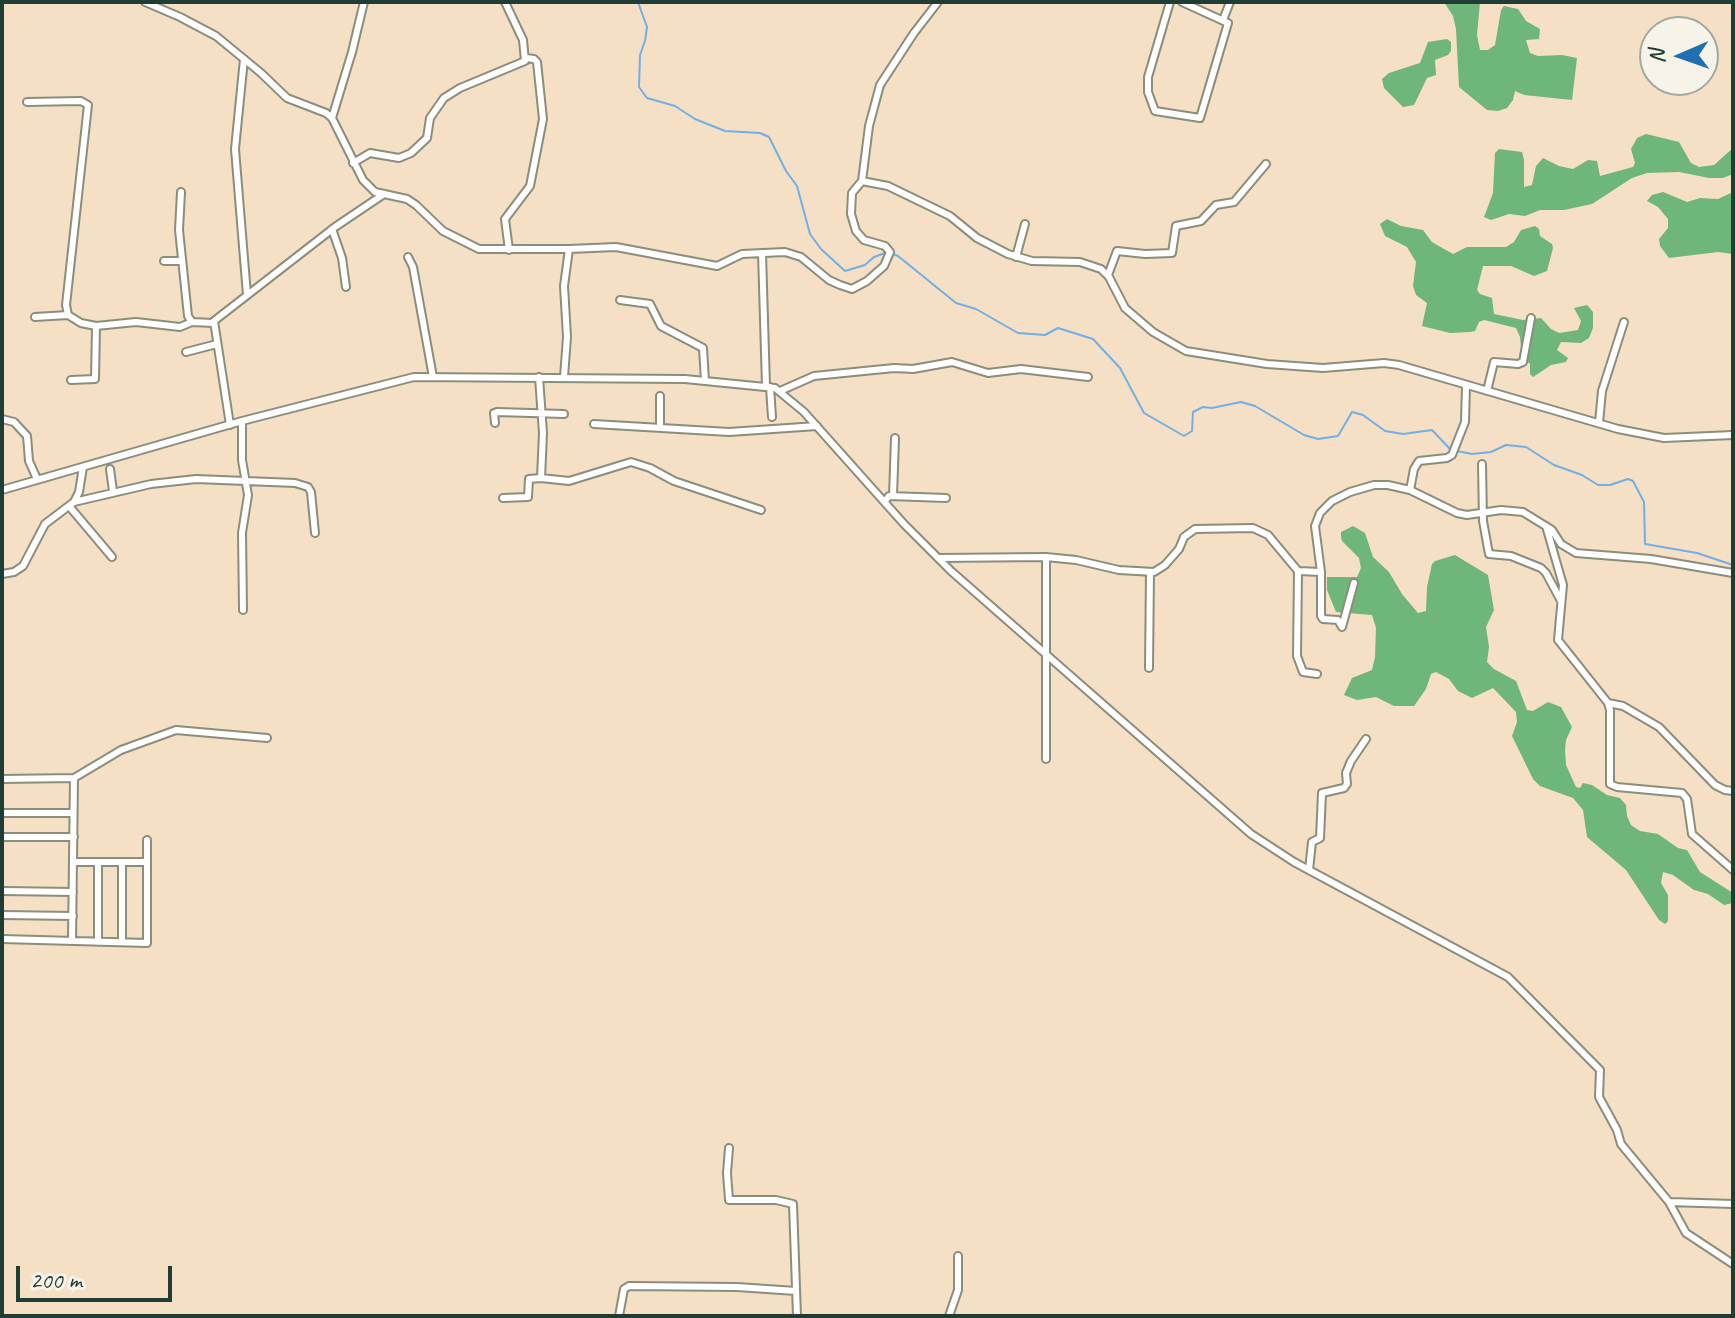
<!DOCTYPE html>
<html>
<head>
<meta charset="utf-8">
<style>
  body { margin:0 }
  #map { position:relative; width:1735px; height:1318px; overflow:hidden; background:#f5dfc5; font-family:Caveat,sans-serif }
  canvas { display:block }
  .frame { position:absolute; inset:0; border:4px solid #1f3d34; pointer-events:none }
  .north { position:absolute; left:1639px; top:16px; width:80px; height:80px; box-sizing:border-box; background:#f7f3e8; border:2px solid #a1aaa0; border-radius:50%; rotate:268deg; font-size:22px; font-weight:700; line-height:32px; text-align:center; color:#1f3d34 }
  .north::after { content:''; display:block; margin:auto; width:28px; height:36px; background:#1f6fb2; clip-path:polygon(50% 0,100% 100%,50% 72%,0 100%) }
  .scale { position:absolute; left:16px; top:1266px; width:156px; height:36px; box-sizing:border-box; border:4px solid #1f3d34; border-top:0; padding-left:10px; font-size:24px; line-height:28px; white-space:nowrap; color:#1f3d34; -webkit-text-stroke:6px #f7f3e8; paint-order:stroke }
</style>
</head>
<body>
<div id="map">
<canvas width="1735" height="1318"></canvas>
<div class="frame"></div>
<div class="north">N</div>
<div class="scale">200 m</div>
</div>
<script>
const ctx = document.querySelector('canvas').getContext('2d');
ctx.lineJoin = 'round';
function paint(path, color) { ctx.fillStyle = color; ctx.fill(path, 'evenodd'); }
const toPath = rows => new Path2D(rows.map(r => 'M' + r).join(''));
function strokePath(path, color, width, dash) { ctx.strokeStyle = color; ctx.lineWidth = width; ctx.lineCap = dash ? 'butt' : 'round'; ctx.setLineDash(dash || []); ctx.stroke(path); }
paint(toPath([
  [1444,2,1480,2,1477,35,1480,50,1488,50,1495,45,1501,10,1504,6,1518,9,1526,21,1540,29,1539,39,1526,40,1530,53,1538,56,1562,55,1577,58,1572,100,1524,95,1515,91,1513,100,1507,108,1498,111,1487,110,1459,87,1456,29,1453,16],
  [1447,39,1451,42,1451,51,1448,55,1435,60,1436,75,1427,78,1414,105,1403,107,1384,88,1382,79,1389,73,1420,63,1428,42],
  [1646,134,1679,142,1691,163,1699,167,1714,165,1733,148,1733,174,1723,178,1709,178,1679,172,1647,173,1632,178,1592,204,1564,210,1540,210,1525,216,1509,214,1491,220,1484,217,1493,193,1495,153,1499,149,1522,152,1524,160,1524,187,1532,185,1536,166,1543,158,1559,166,1573,169,1588,160,1597,161,1600,176,1633,167,1635,163,1631,149,1637,138],
  [1663,192,1687,202,1700,198,1718,199,1733,192,1733,254,1718,252,1669,258,1660,246,1659,239,1668,228,1668,219,1658,207,1647,201,1652,195],
  [1387,219,1401,226,1423,230,1432,242,1453,254,1467,247,1506,247,1514,242,1521,230,1535,226,1539,229,1540,236,1552,244,1553,248,1547,271,1534,276,1511,266,1483,266,1477,290,1480,294,1492,298,1494,314,1523,320,1541,318,1551,329,1559,333,1578,330,1581,321,1574,308,1587,305,1593,312,1593,328,1589,338,1581,343,1561,342,1557,350,1568,358,1566,362,1551,365,1533,377,1530,374,1530,364,1522,356,1520,337,1516,328,1484,320,1479,322,1475,331,1470,332,1450,333,1422,326,1427,303,1416,295,1413,286,1416,262,1407,247,1385,236,1380,224],
  [1353,526,1365,533,1373,557,1389,572,1402,594,1418,613,1426,611,1427,587,1432,564,1435,561,1455,555,1488,575,1494,610,1486,627,1489,647,1487,662,1494,669,1516,681,1527,710,1533,711,1548,702,1561,707,1572,727,1566,740,1565,750,1566,765,1576,787,1580,788,1583,783,1592,785,1607,795,1620,798,1626,805,1627,816,1631,825,1640,831,1658,834,1678,848,1687,850,1700,872,1733,893,1733,903,1724,905,1708,894,1694,890,1673,875,1663,872,1661,883,1668,895,1668,921,1665,924,1659,920,1626,870,1587,837,1583,810,1573,798,1540,786,1533,779,1512,736,1517,722,1516,712,1493,688,1472,698,1458,691,1449,679,1436,672,1431,674,1426,689,1414,706,1394,706,1376,697,1357,700,1344,695,1352,678,1372,670,1375,657,1376,628,1372,615,1336,612,1327,590,1327,577,1357,577,1361,568,1359,558,1342,541,1341,536,1341,532]
]), '#6fb67a');
strokePath(toPath([
  [638,2,647,27,645,41,640,55,639,87,647,98,675,106,695,119,725,131,760,133,769,137,786,171,797,186,810,234,821,249,845,271,865,265,874,257,888,252,898,256,956,303,976,309,1018,333,1045,335,1058,328,1093,339,1120,368,1144,413,1184,436,1192,431,1193,412,1203,407,1212,408,1241,402,1255,406,1304,435,1318,439,1338,436,1352,412,1363,415,1385,431,1403,434,1432,430,1451,450],
  [1457,451,1472,454,1491,452,1506,445,1526,447,1554,465,1582,475,1598,485,1610,485,1628,479,1633,481,1644,502,1645,544,1697,553,1733,565]
]), '#71b0e4', 2);
const minor = toPath([
  [145,2,180,17,216,36,261,73,287,98,326,113,332,118,363,180,375,192,407,199,416,205,443,231,479,249,569,249,564,286,567,337,564,377],
  [1170,2,1148,77,1148,92,1155,111,1200,118,1228,23,1182,2],
  [1223,20,1230,2],
  [244,59,235,149,247,295],
  [27,102,81,101,88,105,66,305,68,315,81,323,96,326,136,322,180,327,192,322],
  [332,118,352,52,364,2],
  [353,163,370,153,399,158,411,153,427,138,430,118,444,98,460,88,525,61,523,40,505,2],
  [862,181,888,186,950,216,977,238,1008,254,1032,261,1080,262,1101,269,1109,277,1125,308,1153,332,1186,351,1267,364,1323,368,1384,363,1399,365,1618,429,1664,438,1733,435],
  [181,192,179,230,188,316,192,322,213,323],
  [332,229,342,258,346,287],
  [569,249,616,247,717,266,742,254,785,252,801,257,829,280,840,285,852,289,867,281,884,266,890,252,885,246,864,240,856,231,851,214,852,193,862,181,869,126,880,85,914,33,938,2],
  [509,250,505,219,530,186,543,119,537,62,534,59,526,58],
  [762,253,766,386],
  [408,257,413,267,433,377],
  [1016,257,1025,224],
  [164,261,182,261],
  [1108,275,1117,251,1145,254,1172,253,1176,226,1201,221,1216,205,1234,202,1266,164],
  [620,300,650,304,661,326,703,348,705,381],
  [35,317,68,315],
  [186,352,217,344],
  [71,380,95,379,96,326],
  [770,387,772,417],
  [780,391,814,376,894,368,913,369,952,362,988,373,1021,369,1088,377],
  [1487,391,1494,362,1518,364,1523,362,1531,318],
  [660,396,660,427],
  [2,419,14,422,27,436,29,461,37,479],
  [242,421,242,460,248,495,242,533,243,610],
  [495,423,494,413,497,412,564,414],
  [1599,423,1602,391,1624,322],
  [594,424,729,432,817,426],
  [230,425,214,321,335,227,384,194],
  [1482,464,1483,521,1489,554,1511,556,1541,568,1546,573,1561,601],
  [110,469,113,491],
  [541,478,569,481,631,462,650,468,674,481,761,510],
  [2,490,242,421,414,377,685,379,775,388,804,412,904,524,951,571,1251,834,1294,862,1508,977,1600,1070,1599,1097,1617,1130,1621,1144,1669,1202,1686,1233,1733,1264],
  [1410,490,1414,469,1419,461,1447,458,1452,455,1465,422,1466,385],
  [893,496,895,438],
  [503,498,528,497,529,479,541,478,543,433,539,377],
  [885,501,889,496,946,498],
  [74,502,151,484,196,479,295,483,308,487,311,492,315,533],
  [69,506,112,557],
  [1546,526,1563,585,1558,640,1608,703,1610,710,1610,784,1617,787,1682,793,1687,799,1692,834,1733,870],
  [1046,557,1046,759],
  [938,558,1046,557,1076,560,1119,570,1154,572,1165,565,1179,549,1184,537,1195,529,1253,528,1268,535,1298,571,1321,572,1315,526,1320,513,1332,501,1350,492,1374,485,1388,485,1410,490,1457,513,1467,515,1501,510,1523,512,1552,530,1561,544,1576,553,1651,559,1733,573],
  [1298,571,1297,656,1303,672,1317,674],
  [1321,572,1321,616,1323,619,1338,620,1342,627,1354,583],
  [2,574,14,572,23,566,45,524,74,502,79,492,83,467],
  [1149,668,1150,572],
  [1608,703,1623,706,1659,727,1715,785,1725,790,1733,791],
  [2,779,74,778,121,750,176,730,267,738],
  [2,813,73,813],
  [2,837,74,837],
  [74,862,147,862],
  [1309,870,1312,842,1320,838,1322,793,1344,788,1347,784,1346,773,1351,761,1366,739],
  [2,891,73,892],
  [2,915,73,916],
  [2,939,147,943,147,840],
  [72,941,74,778],
  [98,942,98,862],
  [122,942,122,862],
  [729,1148,727,1173,729,1200,776,1200,793,1204,797,1316],
  [1669,1202,1733,1204],
  [619,1316,624,1289,629,1286,737,1287,796,1291],
  [949,1316,958,1290,958,1256]
]);
strokePath(minor, '#8a8e7c', 10);
strokePath(minor, '#fff', 6);
</script>
</body>
</html>
